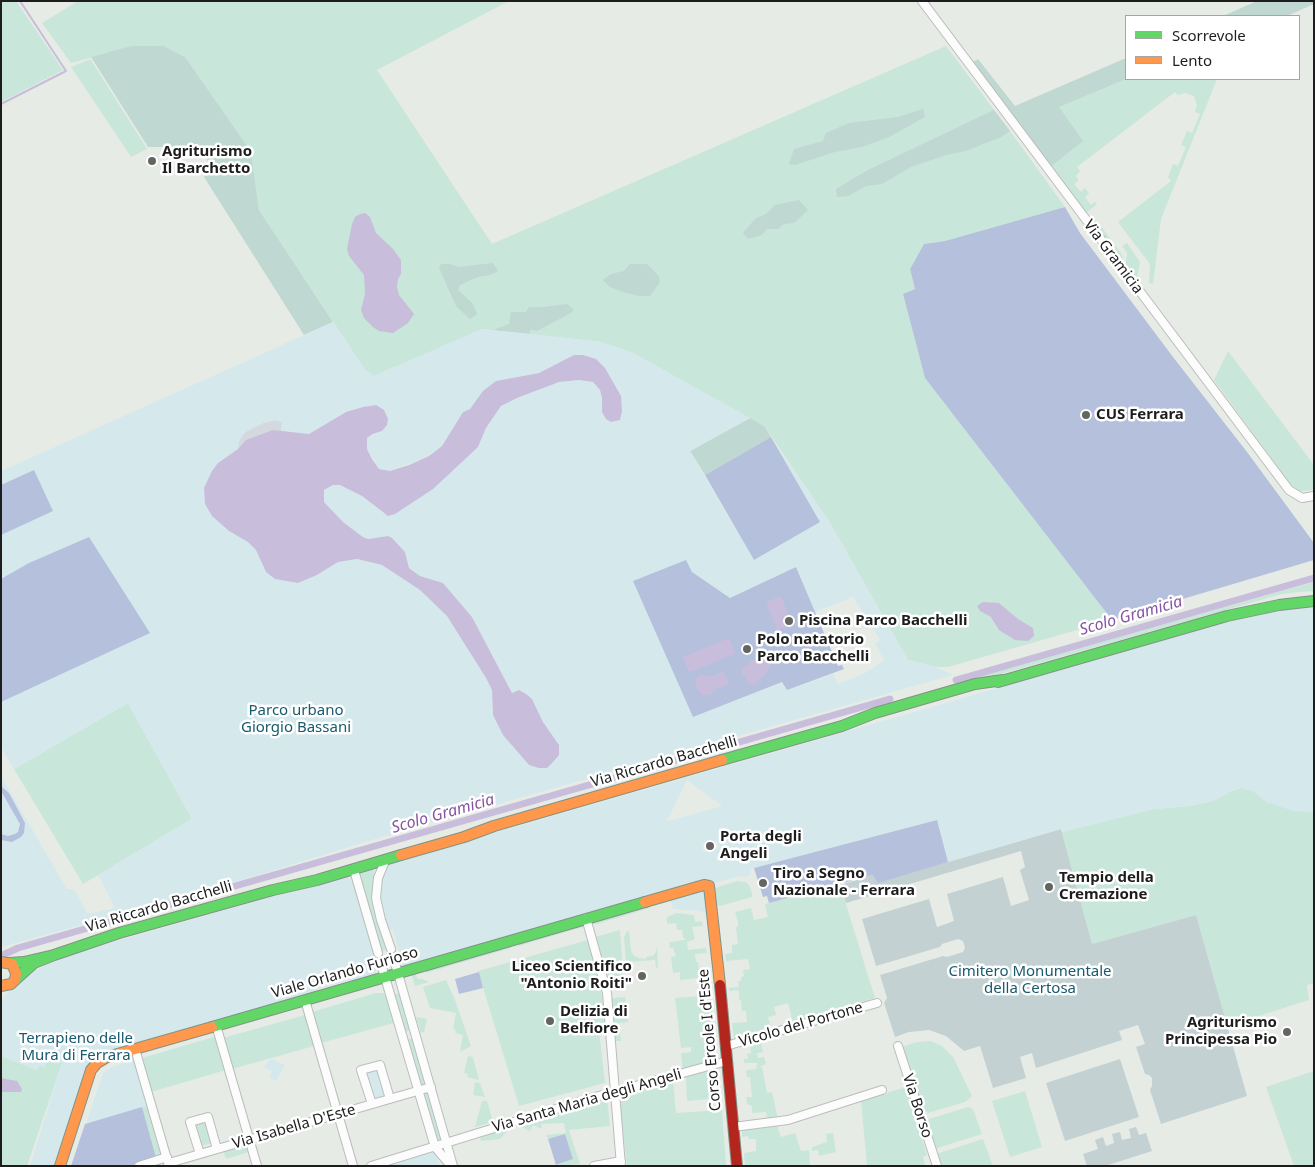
<!DOCTYPE html>
<html>
<head>
<meta charset="utf-8">
<style>
  body { margin:0 }
  #map { position:relative; width:1315px; height:1167px; overflow:hidden; background:#e7ebe6; font-family:"Noto Sans",sans-serif }
  canvas { display:block }
  .frame { position:absolute; inset:0; border:2px solid #1d1d1d; pointer-events:none }
  .legend { position:absolute; left:1125px; top:15px; width:175px; height:65px; box-sizing:border-box; background:#fff; border:1px solid #a5a5a5; margin:0; padding:6px 9px; list-style:none; font-size:15px; color:#1d1d1d }
  .legend li { display:flex; align-items:center; gap:10px; height:25px }
  .legend b { width:25px; border:1px solid #a5a5a5 }
</style>
</head>
<body>
<div id="map">
<canvas width="1315" height="1167"></canvas>
<div class="frame"></div>
<ul class="legend">
<li><b style="height:6px;background:#63d668"></b>Scorrevole</li>
<li><b style="height:6px;background:#ff974d"></b>Lento</li>
</ul>
</div>
<script>
const ctx = document.querySelector('canvas').getContext('2d');
ctx.lineJoin = 'round';
function paint(path, color) { ctx.fillStyle = color; ctx.fill(path, 'evenodd'); }
const toPath = rows => new Path2D(rows.map(r => 'M' + r).join(''));
function strokePath(path, color, width, dash) { ctx.strokeStyle = color; ctx.lineWidth = width; ctx.lineCap = dash ? 'butt' : 'round'; ctx.setLineDash(dash || []); ctx.stroke(path); }
function drawText(font, color, halo, rows, align = 'center') {
  ctx.font = font + ' "Noto Sans",sans-serif'; ctx.lineWidth = 5; ctx.setLineDash([]); ctx.textBaseline = 'middle'; ctx.strokeStyle = halo; ctx.fillStyle = color; for (const [text, x, y, turn = 0] of rows) {
    ctx.save(); ctx.translate(x, y); ctx.rotate((+turn || 0) * Math.PI / 180); ctx.textAlign = isNaN(turn) ? turn : align; if (halo) ctx.strokeText(text, 0, 0); ctx.fillText(text, 0, 0); ctx.restore();
  }
}
paint(toPath([
  [1,1,16,1,63,70,1,102],
  [78,1,509,1,377,70,492,244,946,46,1010,131,1065,207,945,241,924,244,910,269,915,289,903,294,925,378,1112,620,948,667,936,667,908,660,830,523,765,427,633,353,601,342,483,329,374,376,365,370,259,210,251,152,104,54,71,63,42,23],
  [91,59,91,60,147,149,131,157,71,67],
  [1126,79,1217,79,1161,219,1153,284,1149,283,1150,264,1118,222,1171,181,1168,177,1173,164,1178,166,1186,147,1181,145,1187,131,1192,133,1200,114,1195,112,1197,105,1194,96,1185,93,1178,95,1175,92,1077,167,1080,171,1076,176,1079,180,1074,184,1081,192,1085,188,1089,193,1085,197,1091,205,1095,202,1097,204,1085,214,1049,168,1082,141,1058,107],
  [1094,220,1097,221,1121,253,1123,258,1122,264,1089,221],
  [1127,243,1140,262,1136,284,1125,270,1127,253,1122,246],
  [1228,351,1314,465,1314,490,1300,491,1290,484,1214,380],
  [1314,582,1314,591,1298,592,1282,594,962,685,958,682],
  [128,703,192,819,83,884,14,769],
  [1241,788,1253,791,1267,802,1312,812,1314,811,1314,983,1307,985,1309,1000,1227,1026,1196,915,1092,944,1062,832,1154,809,1190,806,1213,801,1230,792],
  [374,868,373,901,386,950,382,951,360,875,360,872],
  [737,881,746,882,749,885,752,893,752,897,720,906,717,905,715,888],
  [840,885,875,998,793,1022,788,1003,774,1007,776,1015,768,1017,771,1028,734,1039,732,1023,747,1022,746,1011,742,1011,741,1000,739,1000,739,990,729,991,729,988,739,987,738,981,741,981,741,977,744,976,743,970,750,969,748,959,726,961,725,954,732,953,732,945,738,944,736,927,738,927,738,922,735,912,751,908,754,920,768,917,765,904],
  [650,904,650,908,597,924,593,924,592,922],
  [677,913,694,915,695,922,702,921,703,926,692,927,695,939,687,942,688,950,706,948,707,953,695,954,696,962,698,962,700,978,680,980,680,972,673,973,671,957,676,956,673,948,670,948,669,942,686,940,683,937,682,930,677,930,676,923,667,924,667,917],
  [582,925,583,927,519,946,518,942],
  [620,930,624,988,611,990,595,937],
  [627,931,629,931,631,950,634,956,639,958,646,959,646,957,652,956,655,954,657,947,658,967,656,968,655,960,626,962,624,937],
  [588,940,601,991,606,1028,599,1030,605,1083,519,1106,478,971],
  [510,944,511,948,426,973,425,969],
  [414,972,418,979,422,979,429,982,415,986,411,973],
  [446,980,455,1000,471,1046,460,1052,463,1035,455,1033,456,1030,453,1029,456,1013,430,1008,423,987],
  [376,993,383,993,387,996,394,1023,321,1043,312,1012],
  [400,993,411,1030,404,1032,393,995],
  [701,996,701,1002,711,1001,714,1025,704,1026,705,1038,715,1037,717,1046,705,1048,707,1064,683,1071,681,1053,691,1052,691,1047,681,1048,675,998],
  [625,997,628,1022,619,1023,621,1041,616,1041,612,998],
  [305,1015,314,1046,232,1069,223,1038],
  [416,1017,427,1019,424,1032,421,1033],
  [217,1036,226,1070,151,1092,142,1058],
  [413,1038,427,1085,420,1087,406,1040],
  [931,1041,942,1046,953,1057,972,1096,965,1102,928,1113,923,1110,901,1047,917,1042],
  [761,1043,763,1052,757,1053,758,1058,764,1057,766,1064,759,1067,762,1067,767,1093,772,1092,778,1119,768,1120,766,1112,752,1113,752,1106,747,1104,746,1097,752,1097,750,1077,747,1077,746,1070,756,1069,757,1065,757,1063,744,1063,744,1059,748,1059,747,1054,751,1053,750,1046],
  [1,1056,37,1070,39,1066,48,1058,62,1063,27,1166,1,1166],
  [468,1056,473,1057,479,1080,467,1077,468,1074,464,1073],
  [711,1069,712,1081,708,1089,709,1099,687,1101,686,1076],
  [1314,1071,1314,1166,1294,1166,1266,1087],
  [673,1080,676,1113,722,1110,726,1166,627,1166,619,1096],
  [475,1082,480,1083,485,1097,473,1095],
  [906,1087,927,1155,923,1157,925,1166,867,1166,861,1101],
  [1025,1091,1042,1147,1010,1157,992,1101],
  [429,1092,444,1141,436,1144,421,1094],
  [607,1099,610,1126,569,1130,580,1164,556,1166,573,1159,565,1134,548,1139,546,1135,566,1133,564,1123,541,1124,542,1129,533,1125,530,1131,519,1126,509,1129,500,1139,481,1141,480,1137],
  [482,1101,487,1101,493,1122,475,1127],
  [147,1106,162,1156,156,1158,108,1117],
  [968,1107,972,1108,974,1112,982,1134,934,1149,926,1124,929,1119],
  [206,1121,212,1143,201,1146,195,1124],
  [777,1126,781,1137,795,1133,801,1151,809,1150,810,1166,745,1166,744,1153,756,1151,756,1139,749,1139,748,1136,742,1137,742,1130],
  [833,1133,836,1152,819,1156,818,1150,812,1151,812,1147,827,1142,826,1134],
  [983,1139,993,1166,940,1166,936,1154],
  [245,1145,249,1152,226,1159,223,1150]
]), '#c9e6da');
paint(toPath([
  [1257,1,1314,1,1314,4,1287,16,1223,16],
  [132,46,163,46,185,57,251,152,259,210,333,322,304,335,204,177,208,162,202,148,180,151,177,147,148,147,91,57],
  [1126,58,1126,79,1059,107,1083,141,1049,168,971,63,978,59,1015,106],
  [923,109,925,117,889,137,862,147,835,152,795,165,789,164,794,149,823,141,826,133,849,123,898,117],
  [994,110,1010,131,1001,137,966,151,946,155,911,167,882,184,866,186,848,196,837,197,836,189,868,170],
  [799,200,808,210,794,223,784,224,778,229,767,229,762,235,748,239,743,233,755,219,766,214,775,205],
  [493,263,498,271,490,275,478,277,460,285,458,290,473,304,477,314,470,319,456,306,439,268,441,264,450,264,459,267],
  [630,264,647,264,658,275,660,282,650,296,639,296,623,292,610,287,603,280,611,274,624,271],
  [567,304,574,310,569,314,537,331,531,329,529,334,550,336,482,329,493,330,509,324,511,312,526,312,529,307,543,307],
  [750,418,765,427,771,437,705,475,690,451]
]), '#bfd8d2');
paint(toPath([
  [275,420,282,422,281,432,273,430,238,449,239,441,245,432,263,423]
]), '#d3d9df');
paint(toPath([
  [1061,829,1092,944,1196,915,1247,1096,1161,1124,1150,1090,1152,1086,1152,1078,1149,1075,1145,1074,1136,1047,1145,1044,1138,1025,1119,1031,1122,1040,1036,1068,1032,1053,1020,1057,1026,1078,993,1088,980,1046,964,1051,946,1036,929,1030,909,1032,895,1037,884,1003,887,998,880,975,943,956,947,957,963,952,965,948,963,941,958,939,942,944,940,947,876,966,862,919,929,899,937,927,954,921,947,894,1003,877,1011,906,1029,900,1020,870,1025,867,1021,851,846,903,840,885,873,875,879,882],
  [1120,1059,1139,1117,1065,1141,1046,1083],
  [1136,1127,1139,1135,1146,1133,1152,1151,1105,1166,1087,1166,1083,1154,1098,1149,1095,1140,1103,1137,1106,1146,1114,1143,1112,1134,1120,1132,1122,1140,1131,1138,1129,1129]
]), '#c4d1d3');
paint(toPath([
  [333,322,365,370,374,376,482,329,550,336,601,342,633,353,750,418,690,451,754,560,820,522,771,437,830,523,908,660,936,667,953,675,375,839,210,890,1,947,1,776,67,889,74,889,88,914,115,908,98,875,192,819,128,703,14,769,1,747,1,471],
  [562,361,621,396,602,412,602,398,600,390,593,382,579,380,559,382,549,385,517,398,501,406,486,428,478,447,383,513,362,496,340,485,333,485,324,490,324,502,343,522,363,537,368,539,388,536,392,538,405,552,409,567,420,576,443,583,472,617,512,693,532,699,543,722,559,745,529,765,514,748,493,715,492,690,486,678,447,616,420,590,382,565,357,559,338,562,317,575,263,568,262,562,256,550,248,541,229,531,212,516,205,504,218,463,238,449,239,441,245,432,263,423,275,420,282,422,281,432,309,434,346,412,363,407,376,405,382,431,367,438,367,449,379,469,390,471,429,456,442,446,463,412,470,409,496,381,539,373],
  [686,560,692,572,730,598,796,567,815,612,853,597,880,640,875,644,884,660,865,673,838,684,833,674,787,690,782,682,693,717],
  [1314,606,1314,811,1312,812,1293,811,1267,802,1253,791,1241,788,1230,792,1213,801,1190,806,1154,809,1062,832,1061,829,948,862,936,820,751,869,750,876,746,877,740,876,713,883,707,879,406,966,402,964,393,929,388,930,380,899,380,892,383,871,389,865,397,861,1223,623,1281,610],
  [687,780,722,806,668,821,667,821],
  [710,841,711,843,717,841,719,848,704,852,701,844],
  [345,876,353,880,372,941,377,968,375,976,351,983,349,980,315,990,316,993,101,1055,56,1166,30,1166,62,1063,48,1058,45,1068,39,1066,37,1070,1,1056,1,1000,9,991,33,972,52,961,74,953],
  [703,889,706,890,710,920,707,921,706,914,701,911,673,909,670,898],
  [272,1059,285,1065,276,1081,269,1078,272,1072,264,1067,269,1060],
  [134,1060,147,1106,86,1124,103,1073,112,1067],
  [378,1069,386,1096,374,1100,365,1072],
  [435,1150,440,1166,381,1166]
]), '#d5e9ed');
paint(toPath([
  [1065,207,1080,233,1173,357,1247,452,1314,543,1314,560,1112,620,925,378,903,294,915,289,910,269,924,244,945,241],
  [771,437,820,522,754,560,705,475],
  [34,470,53,511,1,535,1,485],
  [89,537,150,633,1,702,1,579,29,563],
  [686,560,692,572,730,598,796,567,838,666,842,665,844,669,787,690,782,682,693,717,633,581],
  [1,786,9,793,25,823,24,833,21,837,12,842,1,840,1,834,8,836,15,834,18,832,20,824,1,791],
  [937,820,948,862,878,883,873,875,769,903,767,896,763,897,754,868],
  [479,972,483,988,459,994,455,979],
  [142,1107,156,1158,129,1166,71,1166,85,1124],
  [565,1134,573,1159,556,1165,548,1139]
]), '#b4c0dc');
paint(toPath([
  [365,213,370,217,376,233,393,249,401,260,401,274,398,279,397,287,399,295,414,314,408,323,393,333,379,331,373,327,364,318,361,310,365,294,364,275,349,256,347,249,352,224,355,217,360,214],
  [574,355,583,355,596,359,605,368,621,396,622,411,620,420,611,422,606,419,602,412,602,398,600,390,593,382,579,380,559,382,517,398,501,406,486,428,478,447,433,489,395,514,388,516,362,496,340,485,333,485,324,490,324,502,343,522,363,537,368,539,388,536,392,538,405,552,409,568,420,576,443,583,472,617,512,693,519,690,526,694,532,699,543,722,559,745,559,755,553,762,547,768,539,768,529,765,503,735,493,715,492,690,486,678,447,616,420,590,382,565,357,559,338,562,317,575,298,583,275,579,266,572,256,550,248,542,229,531,212,516,205,504,204,488,212,471,218,463,238,449,246,440,273,430,309,434,346,412,363,407,376,405,384,410,388,419,387,425,382,431,373,434,367,438,367,449,372,459,379,469,390,471,409,465,429,456,442,446,463,412,470,409,483,391,496,381,539,373],
  [781,596,792,624,777,630,766,602],
  [983,602,999,603,1018,619,1033,628,1034,636,1028,641,1015,640,999,630,991,617,980,611,977,606],
  [729,638,735,654,689,672,683,657],
  [759,654,763,654,770,659,771,663,765,676,761,677,758,683,752,685,747,682,746,677,742,674,742,669,743,667,749,664,750,661,755,659],
  [721,672,725,674,727,677,728,682,726,686,715,689,710,695,703,695,699,692,695,685,697,677,702,675,711,677],
  [1,1078,17,1081,22,1089,21,1092,1,1092]
]), '#c8bedb');
strokePath(toPath([
  [1,104,66,71,20,1]
]), '#c8bedb', 2);
strokePath(toPath([
  [956,680,1314,578],
  [3,955,18,948,890,699]
]), '#c8bedb', 7);
strokePath(toPath([
  [391,949,395,963],
  [378,953,382,967]
]), '#bfc2be', 8, [8, 4]);
const street = toPath([
  [922,1,1289,490,1302,498,1314,496],
  [385,861,378,878,376,898,381,920,391,949],
  [354,870,378,953],
  [586,918,607,993,621,1166],
  [395,963,453,1166],
  [382,967,435,1147,451,1166],
  [305,1000,353,1166],
  [216,1025,257,1166],
  [726,1046,877,1003],
  [898,1046,937,1166],
  [135,1049,169,1166],
  [372,1104,361,1070,380,1065,390,1099],
  [733,1127,788,1120,882,1090],
  [200,1154,190,1122,208,1117,217,1149],
  [169,1163,431,1087],
  [139,1166,167,1157],
  [371,1166,595,1097,727,1061],
  [594,1166,621,1161]
]);
const fast = toPath([
  [998,682,1227,616,1279,605,1314,601],
  [722,760,842,726,875,713,975,684,1003,680],
  [54,955,119,933,273,890,317,880,401,855],
  [9,963,24,962,54,955,34,963,15,980],
  [212,1027,645,902]
]);
const slow = toPath([
  [401,855,464,837,494,826,722,760],
  [645,902,704,885,709,886,720,985],
  [1,962,12,964,16,973,15,980,11,984,1,986],
  [60,1166,91,1070,97,1063,107,1057,212,1027]
]);
const jam = toPath([
  [720,985,737,1166]
]);
strokePath(street, '#bbbdbb', 10);
strokePath(fast, '#819385', 12);
strokePath(slow, '#819385', 12);
strokePath(jam, '#819385', 12);
strokePath(street, '#fbfcfb', 8);
strokePath(fast, '#63d668', 10);
strokePath(slow, '#ff974d', 10);
strokePath(jam, '#b3261e', 10);
for (const [x, y, r, color] of [
  [152,161,5,"#646563"],
  [1086,415,5,"#646563"],
  [789,621,5,"#646563"],
  [747,649,5,"#646563"],
  [710,846,5,"#646563"],
  [763,883,5,"#646563"],
  [1049,887,5,"#646563"],
  [642,976,5,"#646563"],
  [550,1021,5,"#646563"],
  [1287,1032,5,"#646563"]
]) { const dot = new Path2D(); dot.arc(x, y, r, 0, 2 * Math.PI); ctx.fillStyle = color; ctx.fill(dot); strokePath(dot, '#fff', 2); }
drawText('bold 15px', '#1d1d1d', '#fff', [
  ["Agriturismo",162,152],
  ["Il Barchetto",162,169],
  ["CUS Ferrara",1096,415],
  ["Piscina Parco Bacchelli",799,621],
  ["Polo natatorio",757,640],
  ["Parco Bacchelli",757,657],
  ["Porta degli",720,837],
  ["Angeli",720,854],
  ["Tiro a Segno",773,874],
  ["Nazionale - Ferrara",773,891],
  ["Tempio della",1059,878],
  ["Cremazione",1059,895],
  ["Liceo Scientifico",632,967,"right"],
  ["\"Antonio Roiti\"",632,984,"right"],
  ["Delizia di",560,1012],
  ["Belfiore",560,1029],
  ["Agriturismo",1277,1023,"right"],
  ["Principessa Pio",1277,1040,"right"]
], 'left');
drawText('15px', '#1d1d1d', '#fff', [
  ["Via Gramicia",1113,257,53],
  ["Via Riccardo Bacchelli",664,762,-16],
  ["Via Riccardo Bacchelli",159,907,-16],
  ["Viale Orlando Furioso",345,973,-16],
  ["Vicolo del Portone",801,1025,-16],
  ["Corso Ercole I d'Este",710,1040,-95],
  ["Via Santa Maria degli Angeli",587,1101,-16],
  ["Via Borso",917,1106,72],
  ["Via Isabella D'Este",294,1127,-16]
]);
drawText('15px', '#185a6e', '#fff', [
  ["Parco urbano",296,711],
  ["Giorgio Bassani",296,728],
  ["Cimitero Monumentale",1030,972],
  ["della Certosa",1030,989],
  ["Terrapieno delle",76,1039],
  ["Mura di Ferrara",76,1056]
]);
drawText('italic 16px', '#8755a1', '#fff', [
  ["Scolo Gramicia",1131,616,-16],
  ["Scolo Gramicia",443,814,-16]
]);
</script>
</body>
</html>
